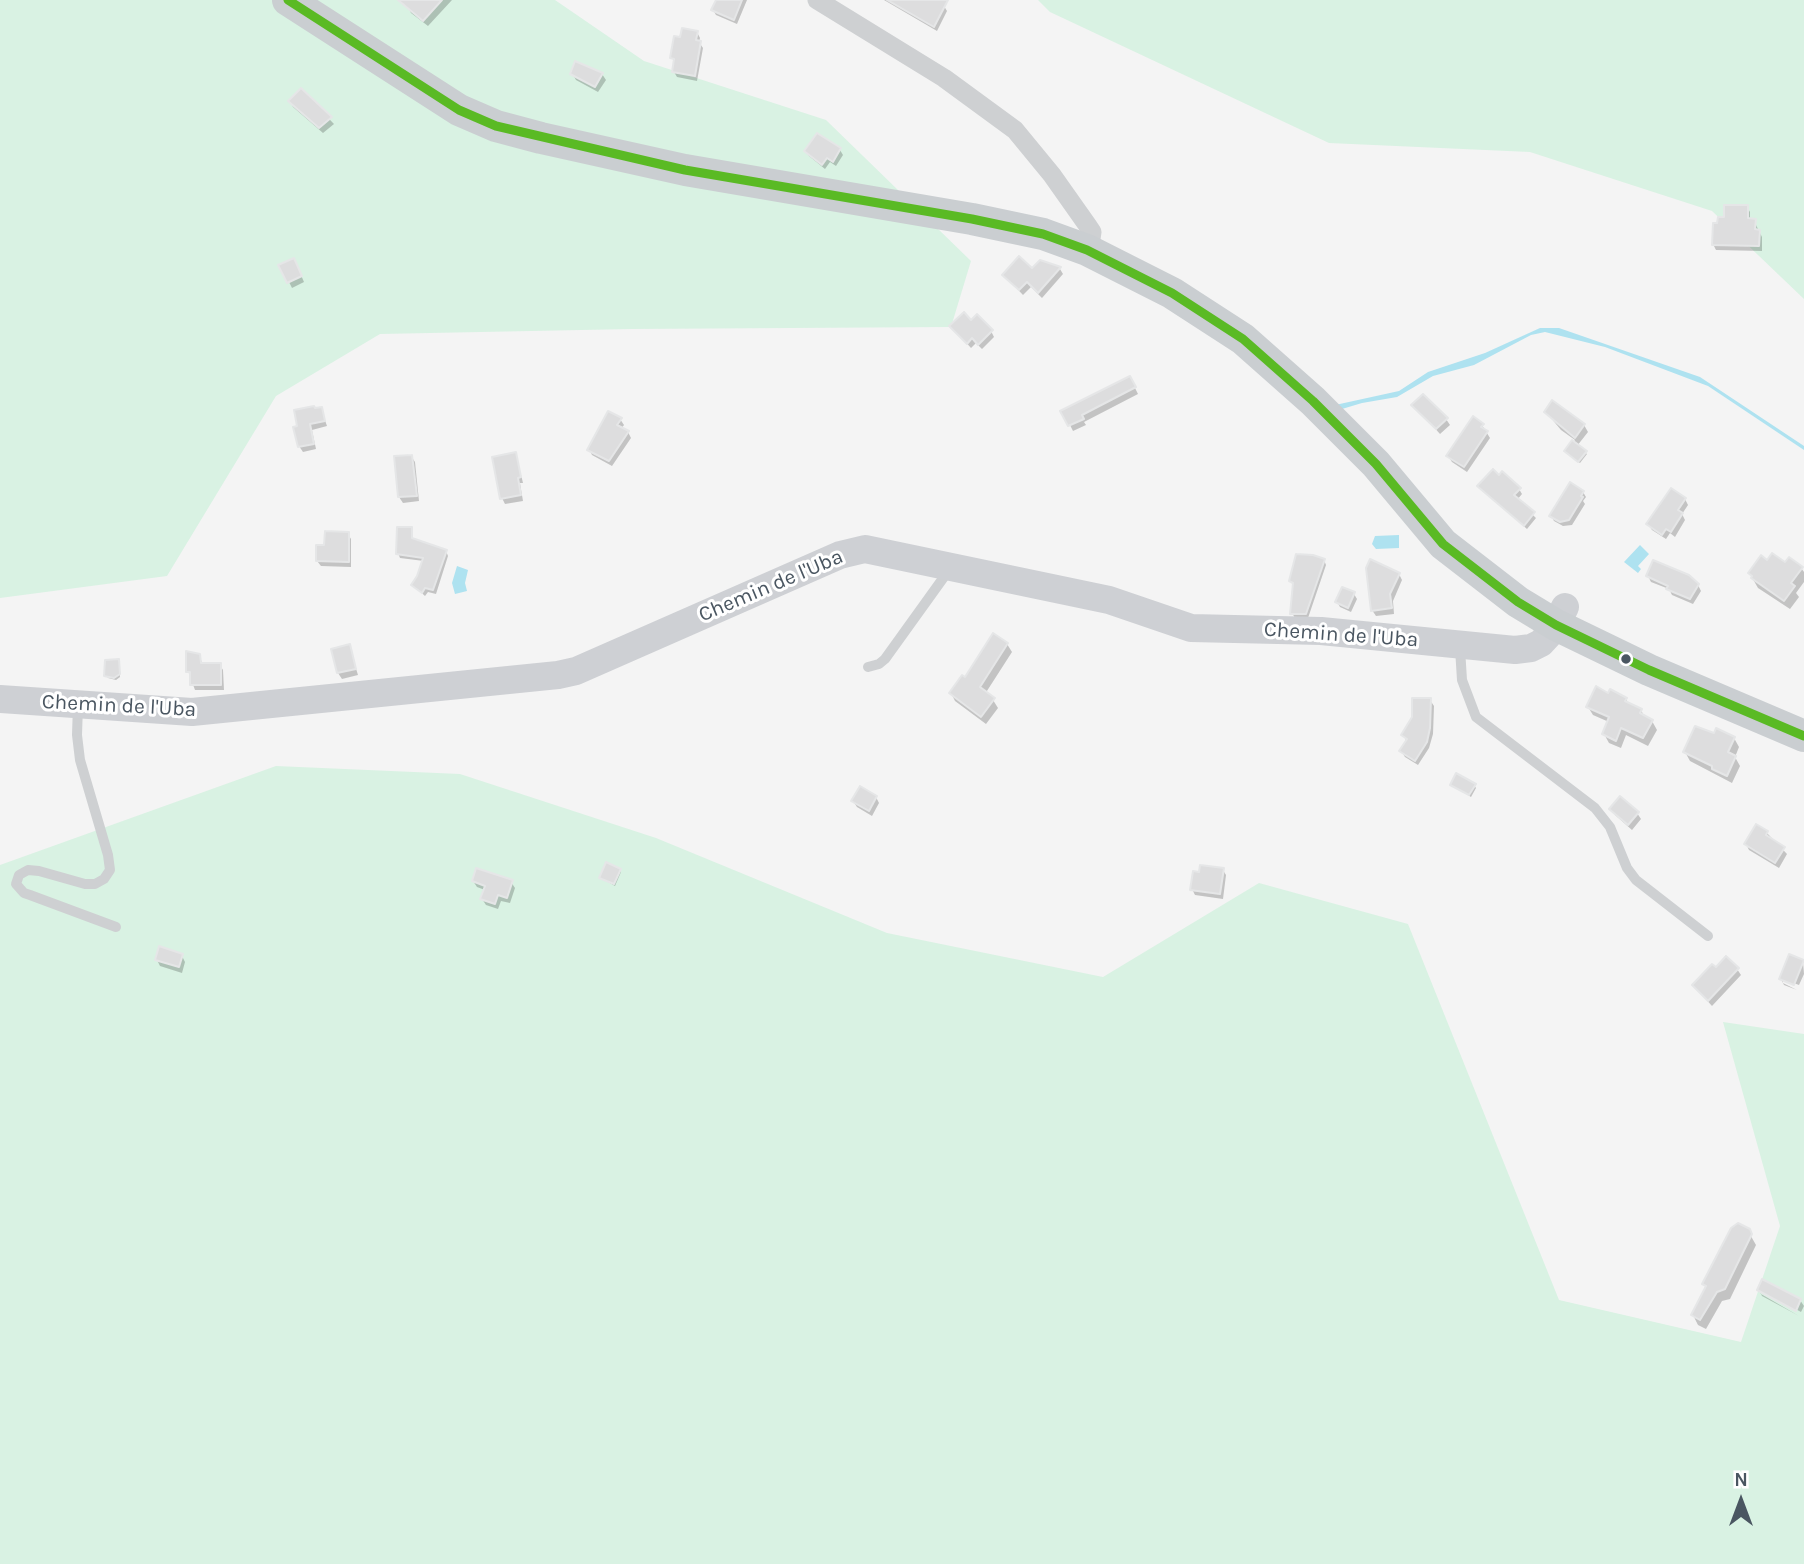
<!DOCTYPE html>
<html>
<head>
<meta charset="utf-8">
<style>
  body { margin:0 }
  #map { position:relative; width:1804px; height:1564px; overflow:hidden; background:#f4f4f4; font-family:Karla,sans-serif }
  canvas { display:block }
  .north { position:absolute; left:1706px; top:1466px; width:70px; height:70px; -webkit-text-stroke:5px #fff; paint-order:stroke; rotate:0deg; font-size:19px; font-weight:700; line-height:28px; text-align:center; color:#4a5661 }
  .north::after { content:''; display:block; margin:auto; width:24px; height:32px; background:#4a5661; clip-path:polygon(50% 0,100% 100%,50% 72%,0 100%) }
</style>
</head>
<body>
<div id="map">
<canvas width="1804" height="1564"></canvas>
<div class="north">N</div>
</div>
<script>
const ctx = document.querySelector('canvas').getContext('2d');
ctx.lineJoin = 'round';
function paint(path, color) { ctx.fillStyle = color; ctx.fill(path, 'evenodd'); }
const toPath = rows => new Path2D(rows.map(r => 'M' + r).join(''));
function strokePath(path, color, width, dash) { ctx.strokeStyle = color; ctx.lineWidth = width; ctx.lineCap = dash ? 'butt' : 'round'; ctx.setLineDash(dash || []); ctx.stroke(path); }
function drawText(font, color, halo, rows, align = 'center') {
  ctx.font = font + ' Karla,sans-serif'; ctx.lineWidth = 6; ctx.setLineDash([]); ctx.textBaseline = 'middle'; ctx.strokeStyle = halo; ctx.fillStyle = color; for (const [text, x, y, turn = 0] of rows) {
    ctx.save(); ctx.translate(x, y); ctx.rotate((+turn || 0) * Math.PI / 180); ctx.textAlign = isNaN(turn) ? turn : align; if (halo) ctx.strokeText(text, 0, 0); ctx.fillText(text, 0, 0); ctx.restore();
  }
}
paint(toPath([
  [0,0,555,0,644,61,826,120,971,261,951,327,632,329,380,334,276,396,167,576,0,598],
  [1038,0,1804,0,1804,299,1712,211,1530,152,1329,143,1050,12],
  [276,766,460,774,656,838,887,933,1103,977,1259,883,1408,924,1559,1300,1741,1342,1780,1226,1723,1022,1804,1034,1804,1564,0,1564,0,865]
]), '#d9f2e3');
paint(toPath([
  [1540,328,1559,328,1700,377,1804,446,1804,450,1708,386,1605,347,1545,332,1531,335,1474,365,1433,376,1397,397,1362,403,1332,412,1326,407,1399,391,1428,372,1485,353],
  [1399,535,1399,548,1376,549,1372,544,1375,536],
  [1640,545,1649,554,1638,566,1641,569,1638,573,1624,562],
  [457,566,468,570,465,583,467,591,455,594,452,583]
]), '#aee2f0');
paint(toPath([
  [414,0,452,0,428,26,411,13,408,7],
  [715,0,747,0,737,24,716,15,713,10,717,2],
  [884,0,933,0,944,6,947,11,937,31],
  [697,32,700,38,699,42,703,48,697,81,677,77,674,72,675,63,672,58,682,39],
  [572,73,602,74,606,80,598,92,576,80],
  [301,90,334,124,323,133,293,107,290,101],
  [818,136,840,150,843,155,836,166,830,162,825,169,809,156,806,151],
  [1747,207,1750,212,1750,220,1754,221,1762,237,1762,251,1716,250,1713,244,1726,219],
  [1040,262,1060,269,1063,274,1042,298,1031,287,1023,295,1004,275,1032,271],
  [281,266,297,266,304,282,292,288],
  [952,327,991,331,994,337,982,349,976,343,971,348],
  [1130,378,1138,394,1084,422,1086,425,1073,431,1063,411],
  [1553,403,1584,425,1588,432,1577,446,1587,454,1580,463,1566,452,1575,440,1561,430,1546,412],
  [1414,405,1446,419,1450,425,1440,434],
  [321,409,327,426,312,430,316,449,303,452,299,446,315,410],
  [620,419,624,425,621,429,628,432,631,438,612,466,592,455,589,449],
  [1482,425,1490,438,1467,472,1452,462,1448,456],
  [516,454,523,483,520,483,523,501,505,504,502,498],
  [411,456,415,462,419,501,403,503,399,497,396,458],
  [1479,486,1519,489,1522,494,1517,500,1536,518,1527,529],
  [1583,492,1586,497,1583,501,1585,504,1572,525,1563,526,1554,521,1551,516],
  [1685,499,1688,505,1682,514,1685,520,1675,537,1670,533,1666,539,1652,530,1648,524],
  [411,529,413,540,446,551,448,556,436,594,428,592,425,596,413,585,424,561,400,558,398,553],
  [348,534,351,539,351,567,321,566,317,561,326,547],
  [1324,560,1326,565,1308,618,1295,618,1292,613,1293,586,1291,581],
  [1767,562,1801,568,1804,572,1804,582,1796,593,1799,597,1790,609,1758,588,1750,574],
  [1399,574,1402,580,1393,601,1394,614,1376,616,1372,610],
  [1648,576,1698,585,1701,591,1693,604,1672,595,1669,589,1651,582],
  [1354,594,1357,599,1351,612,1340,607,1337,602],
  [1007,644,1012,652,985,694,993,700,998,708,986,724,955,701,951,693],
  [349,646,358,675,342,679,338,673],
  [199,655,203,665,220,665,223,670,224,690,195,690,188,671],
  [119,663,120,677,116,680,108,678,106,675],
  [1609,696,1626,699,1629,705,1641,710,1645,718,1652,721,1657,730,1648,746,1626,735,1621,748,1609,743,1604,734,1609,722,1593,715,1588,707],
  [1430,700,1434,706,1433,734,1429,748,1418,765,1405,757,1401,751,1407,742,1403,735],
  [1734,738,1739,747,1735,757,1740,766,1732,783,1690,761,1685,752],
  [1452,785,1474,785,1476,788,1471,797],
  [876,797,879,803,872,816,857,807,853,801],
  [1612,809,1637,813,1641,819,1632,830,1615,815],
  [1766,832,1787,854,1779,868,1749,850,1746,844],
  [620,870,621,872,615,886,601,878],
  [1223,870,1226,875,1223,899,1195,895,1192,889],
  [473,881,511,882,515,888,510,903,501,901,498,909,486,905,482,899,485,890,477,887],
  [182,956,185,962,182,973,160,966,157,960],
  [1803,962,1804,974,1799,985,1783,979,1783,983,1797,990,1784,985,1781,979],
  [1737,969,1741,975,1712,1006,1694,986,1716,970],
  [1748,1231,1756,1245,1730,1299,1722,1301,1706,1329,1698,1325,1693,1315,1707,1288,1704,1284],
  [1763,1282,1800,1300,1804,1306,1801,1312,1761,1290,1761,1294,1799,1316,1762,1296,1759,1290]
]), '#0003');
const building = toPath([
  [398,0,442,0,423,21,398,0],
  [716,0,742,0,734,20,711,10,716,0],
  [887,0,948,0,934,27,887,0],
  [682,28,698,31,696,40,701,41,695,76,672,72,674,59,670,58,674,36,680,37,682,28],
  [575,61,603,73,595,87,570,74,575,61],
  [301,88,332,117,319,128,288,101,301,88],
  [817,133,841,148,833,162,827,158,822,165,804,151,817,133],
  [1724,205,1748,205,1748,218,1756,219,1755,229,1760,230,1759,246,1712,245,1713,223,1717,223,1718,217,1724,217,1724,205],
  [1019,256,1032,268,1040,260,1061,267,1038,293,1027,282,1019,290,1002,275,1019,256],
  [294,258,302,276,287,283,278,265,294,258],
  [964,312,971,320,977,314,993,330,978,345,972,338,967,344,949,326,964,312],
  [1130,376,1136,387,1082,415,1084,419,1068,426,1060,411,1130,376],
  [1423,394,1448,418,1436,429,1411,405,1423,394],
  [1552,400,1585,424,1575,438,1544,412,1552,400],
  [314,406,315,408,322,407,325,421,310,424,314,444,298,447,293,427,297,426,294,410,314,406],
  [608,411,622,418,617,425,629,431,609,461,587,450,608,411],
  [1473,416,1484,424,1481,427,1488,431,1464,467,1446,456,1473,416],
  [1572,440,1587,451,1578,462,1564,451,1572,440],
  [516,452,521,477,518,478,521,495,500,499,492,457,516,452],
  [412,455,417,496,398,497,394,456,412,455],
  [1493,469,1499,475,1502,471,1521,488,1514,495,1535,512,1524,526,1477,486,1493,469],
  [1570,482,1584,491,1581,496,1583,497,1569,520,1560,522,1549,516,1570,482],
  [1671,488,1686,498,1678,510,1683,513,1671,532,1666,529,1662,535,1646,524,1671,488],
  [397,527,412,527,412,538,447,550,433,590,425,588,422,593,411,585,417,576,423,558,396,554,397,527],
  [325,531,349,532,349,562,316,561,316,545,324,545,325,531],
  [1772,553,1785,562,1789,557,1803,567,1791,583,1795,586,1784,601,1751,578,1752,576,1748,573,1761,555,1767,560,1772,553],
  [1296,554,1313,555,1325,559,1306,614,1290,614,1293,583,1289,581,1296,554],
  [1370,559,1400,573,1390,594,1392,608,1371,611,1366,568,1370,559],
  [1653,560,1689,575,1699,584,1690,599,1666,589,1668,586,1646,576,1653,560],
  [1342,587,1355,592,1348,608,1335,602,1342,587],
  [993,633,1008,643,980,687,995,698,981,717,949,693,962,675,965,677,993,633],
  [350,644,356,669,337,673,331,649,350,644],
  [186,651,200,654,201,663,221,663,221,685,190,685,190,672,186,672,186,651],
  [119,659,120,674,114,678,104,676,105,660,119,659],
  [1596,686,1608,693,1610,689,1627,698,1625,701,1642,709,1640,713,1653,720,1643,738,1621,728,1616,741,1602,734,1609,717,1586,707,1596,686],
  [1412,698,1431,698,1430,728,1427,742,1415,761,1399,751,1407,739,1401,735,1412,717,1412,698],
  [1695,726,1714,733,1716,728,1735,737,1728,752,1736,756,1727,776,1712,769,1712,766,1683,752,1695,726],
  [1456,773,1476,784,1469,795,1450,785,1456,773],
  [860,786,877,796,869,811,851,801,860,786],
  [1620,796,1639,812,1628,825,1609,809,1620,796],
  [1756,824,1768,831,1766,835,1785,847,1775,863,1744,844,1756,824],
  [606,862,621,869,614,884,599,878,606,862],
  [1200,865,1224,868,1220,894,1190,890,1193,871,1199,872,1200,865],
  [476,868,513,880,507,898,498,895,495,904,480,899,485,886,472,881,476,868],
  [159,946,183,954,179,967,155,960,159,946],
  [1789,954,1804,960,1794,985,1779,979,1789,954],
  [1726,956,1739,968,1708,1001,1692,985,1712,964,1716,967,1726,956],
  [1738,1223,1750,1229,1752,1234,1725,1289,1717,1292,1700,1320,1691,1315,1706,1286,1702,1284,1731,1228,1738,1223],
  [1762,1279,1801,1299,1796,1311,1757,1290,1762,1279]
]);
paint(building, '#ddddde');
strokePath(building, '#e5e6e7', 2);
strokePath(toPath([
  [1460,648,1462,680,1476,717,1595,808,1610,827,1627,868,1636,880,1708,936],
  [868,667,879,664,885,659,949,570],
  [78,705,77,735,80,760,108,855,110,870,104,879,95,884,85,884,39,871,28,870,19,875,16,884,24,893,30,895,116,927]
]), '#ced0d2', 10);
strokePath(toPath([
  [817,0,944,78,1015,130,1052,175,1088,226,1092,232,1091,239,1087,250]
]), '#ced0d2', 19);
strokePath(toPath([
  [0,699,192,712,558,675,576,671,840,555,865,549,1109,600,1191,628,1321,631,1515,650,1531,648,1541,643,1554,629,1565,607]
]), '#ced0d4', 28);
strokePath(toPath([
  [288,0,459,110,496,126,541,138,685,170,972,219,1043,234,1087,250,1172,293,1243,339,1313,401,1376,464,1443,544,1518,602,1556,625,1649,670,1804,736]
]), '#caced1', 32);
strokePath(toPath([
  [288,0,459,110,496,126,685,170,972,219,1043,234,1087,250,1172,293,1243,339,1313,401,1376,464,1443,544,1518,602,1556,625,1649,670,1804,736]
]), '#5aba24', 9);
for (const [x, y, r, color] of [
  [1626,659,6,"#4a5661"]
]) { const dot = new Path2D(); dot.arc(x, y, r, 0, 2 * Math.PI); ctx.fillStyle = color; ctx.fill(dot); strokePath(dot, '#fff', 2.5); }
drawText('21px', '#4a5661', '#fff', [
  ["Chemin de l'Uba",771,586,-23],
  ["Chemin de l'Uba",1341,635,4],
  ["Chemin de l'Uba",119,706,3]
]);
</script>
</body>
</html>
